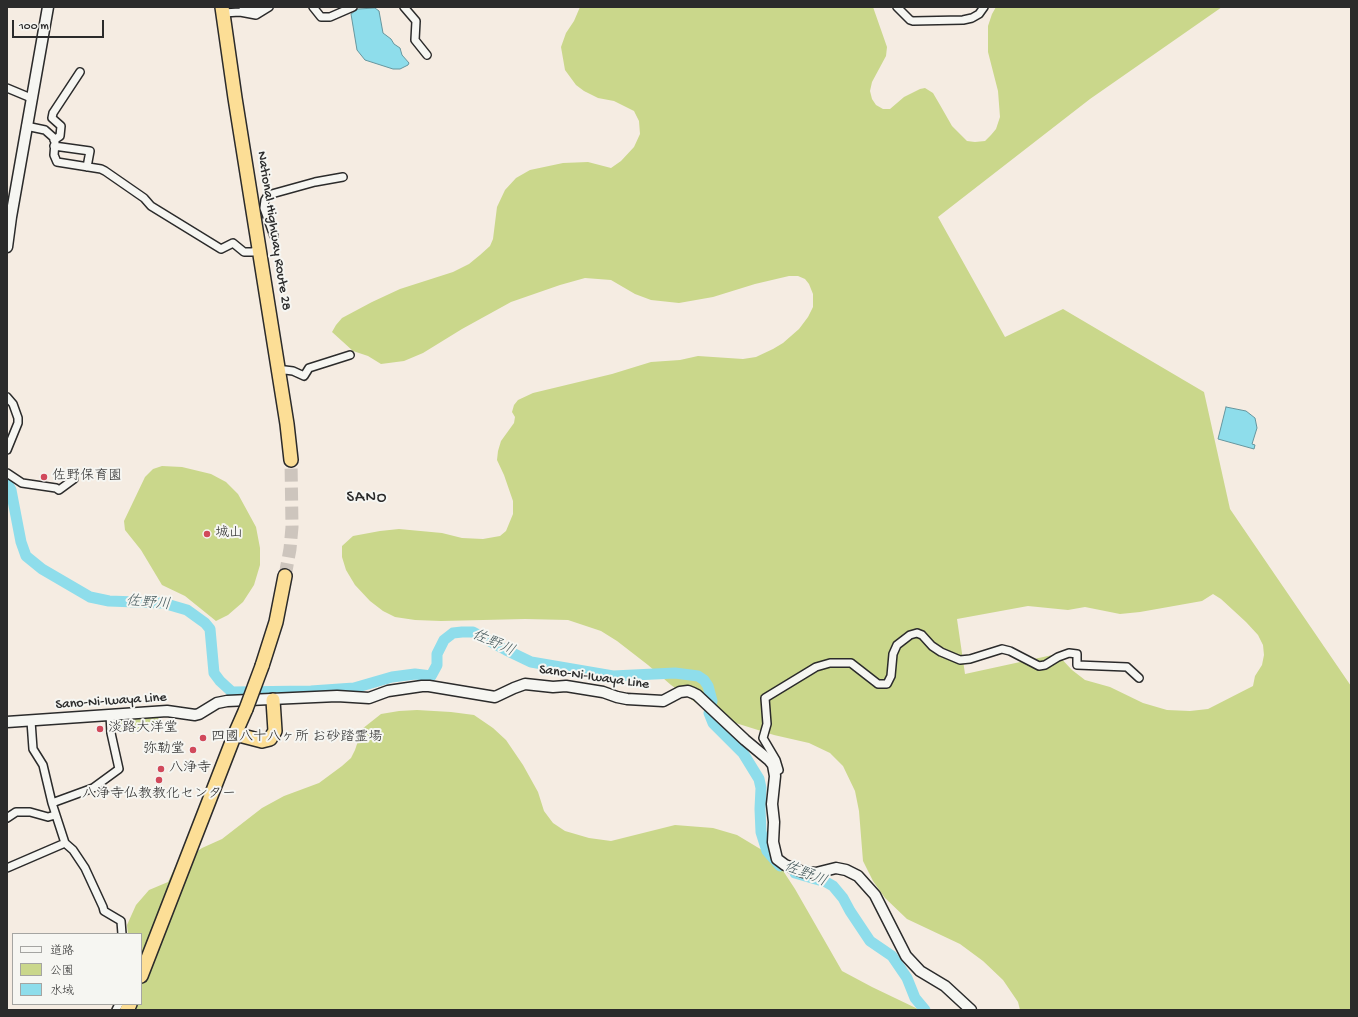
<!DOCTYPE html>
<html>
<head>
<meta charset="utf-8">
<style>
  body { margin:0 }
  #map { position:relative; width:1358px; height:1017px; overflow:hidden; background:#f5ece2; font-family:"Gochi Hand","Klee One",sans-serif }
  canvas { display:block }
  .frame { position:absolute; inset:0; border:8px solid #2b2b2b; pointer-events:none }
  .legend { position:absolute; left:12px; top:933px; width:130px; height:72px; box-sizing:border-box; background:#f6f6f2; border:1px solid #a5a5a2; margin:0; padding:5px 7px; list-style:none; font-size:12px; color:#2b2b2b }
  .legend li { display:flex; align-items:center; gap:8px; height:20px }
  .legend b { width:20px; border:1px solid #a5a5a2 }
  .scale { position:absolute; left:12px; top:20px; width:92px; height:18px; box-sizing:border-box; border:2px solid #2b2b2b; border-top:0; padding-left:5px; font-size:12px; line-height:14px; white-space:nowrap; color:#2b2b2b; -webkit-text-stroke:3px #f6f6f2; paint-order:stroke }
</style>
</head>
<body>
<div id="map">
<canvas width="1358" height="1017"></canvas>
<div class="frame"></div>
<ul class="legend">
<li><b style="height:5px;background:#f6f6f2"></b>道路</li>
<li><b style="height:11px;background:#cad78b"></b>公園</li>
<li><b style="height:11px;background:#8eddeb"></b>水域</li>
</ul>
<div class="scale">100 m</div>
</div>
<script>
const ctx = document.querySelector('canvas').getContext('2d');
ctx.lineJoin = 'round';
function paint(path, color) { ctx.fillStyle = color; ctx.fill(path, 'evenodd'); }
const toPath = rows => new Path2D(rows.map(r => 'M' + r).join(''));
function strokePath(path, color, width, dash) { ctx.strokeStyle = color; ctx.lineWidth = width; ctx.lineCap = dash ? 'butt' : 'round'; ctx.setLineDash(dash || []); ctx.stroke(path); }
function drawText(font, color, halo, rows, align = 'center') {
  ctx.font = font + ' "Gochi Hand","Klee One",sans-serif'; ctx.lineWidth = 4; ctx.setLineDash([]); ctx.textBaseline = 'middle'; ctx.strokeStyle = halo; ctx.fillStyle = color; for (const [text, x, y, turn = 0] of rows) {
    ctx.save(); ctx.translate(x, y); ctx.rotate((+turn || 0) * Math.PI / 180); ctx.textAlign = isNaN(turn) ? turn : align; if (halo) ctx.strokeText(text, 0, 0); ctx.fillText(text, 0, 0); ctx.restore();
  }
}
paint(toPath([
  [580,7,873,7,887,47,886,56,872,82,870,91,872,99,876,105,883,109,890,109,904,97,920,89,925,88,933,93,940,105,952,126,967,141,975,142,985,141,991,135,996,129,1000,117,998,91,988,52,988,26,992,14,996,7,1222,7,1090,99,938,217,1005,337,1063,309,1204,392,1230,509,1351,686,1351,1010,1020,1010,1018,1002,1003,980,983,961,960,944,907,919,885,898,873,881,863,861,859,811,855,791,843,766,830,753,809,743,774,735,726,720,699,705,671,685,648,665,617,641,601,631,568,620,525,619,441,621,415,620,395,617,383,611,370,601,355,585,346,570,342,557,342,546,353,536,380,531,399,529,442,533,462,538,483,539,500,536,506,531,513,514,513,501,504,475,497,460,498,451,501,441,514,423,515,417,512,412,514,405,518,400,533,393,612,374,651,362,680,360,698,356,743,359,756,357,773,349,783,343,799,329,808,317,813,307,813,294,809,284,805,279,798,276,789,276,755,284,713,297,679,303,651,300,635,294,611,280,585,278,560,285,511,302,462,329,423,353,404,361,381,364,368,356,353,351,332,332,336,325,342,318,372,302,400,289,453,272,469,264,480,255,490,246,493,239,497,207,505,190,516,178,530,170,563,163,588,162,611,168,621,161,634,147,640,134,639,121,634,111,614,101,598,98,584,91,576,85,565,70,561,47,566,33,574,21],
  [1213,594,1221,599,1246,622,1258,635,1263,645,1264,655,1262,665,1255,676,1253,686,1208,709,1190,711,1167,710,1143,703,1110,687,1085,680,1072,670,1057,654,965,674,957,619,1028,606,1068,610,1085,607,1120,614,1140,612,1202,601],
  [162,466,182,467,211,474,226,482,238,494,256,527,260,548,260,565,254,585,243,602,228,615,216,621,185,596,162,585,141,550,125,530,124,521,145,477,153,469],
  [417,710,451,712,474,715,493,728,506,740,523,765,538,792,544,811,553,823,565,831,589,838,611,841,675,825,713,828,737,835,762,850,778,863,795,889,842,971,872,987,920,1010,127,1010,125,1004,141,1004,141,934,128,934,127,925,136,905,149,890,168,882,175,867,202,848,222,839,262,808,284,796,319,783,342,766,351,758,355,750,362,729,381,714,399,711],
  [158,717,163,723,157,727,154,722,133,734,129,728,123,732,117,722,119,719]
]), '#cad78b');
const water = toPath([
  [375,8,379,11,383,33,391,39,394,44,400,48,402,55,409,63,408,65,400,69,393,69,365,60,357,50,351,14,358,9,375,8],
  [1226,407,1246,411,1255,418,1257,428,1252,444,1255,445,1254,449,1218,439,1226,407]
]);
paint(water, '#8eddeb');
strokePath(water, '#66969e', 1);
strokePath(toPath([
  [7,483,11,490,21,542,26,556,42,569,90,597,109,601,163,603,187,610,205,623,210,629,214,673,220,681,232,692,311,691,354,688,392,677,415,674,431,676,437,665,437,654,444,640,453,633,462,632,473,632,506,650,531,662,613,676,675,673,698,676,704,680,708,686,712,701,709,713,713,723,743,753,759,779,761,788,760,809,761,832,767,851,780,866],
  [795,873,826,882,833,886,843,898,850,911,870,941,892,956,907,978,915,998,925,1010]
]), '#8eddeb', 11);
strokePath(toPath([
  [285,576,290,549,292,527,291,460]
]), '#cdc5bd', 13, [13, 6]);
const street = toPath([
  [243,7,263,10],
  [313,7,321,17,330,17,353,7],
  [404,7,416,21,415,40,427,55],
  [897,7,910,20,913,21,963,20,972,18,979,14,984,7],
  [223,13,240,12,256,15,269,7],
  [7,88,31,98],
  [26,126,45,130,54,138,55,142,54,155,57,162,101,169,105,171,144,198,151,206,221,249,233,243,244,252,252,252,260,250],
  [54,140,60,136,61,126,52,118,53,113,80,72],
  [54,146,90,151,87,167],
  [274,236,264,208,265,200,268,195,315,182,343,177],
  [278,371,285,370,293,371,304,376,309,368,350,355],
  [7,397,13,404,18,418,18,423,7,450],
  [7,473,22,483,56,488,59,490,74,479],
  [31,721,33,749,43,765,52,803,65,843,73,850,85,868,103,907,104,911,121,921,122,934],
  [775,772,779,770,776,760,763,738,767,724,765,698,816,667,830,663,851,663,878,684,887,684,891,676,893,654,897,645,910,635,917,633,922,635,932,646,941,652,960,660,970,659,1002,649,1010,651,1039,666,1045,665,1058,657,1069,653,1077,654,1077,665,1127,667,1139,678],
  [52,803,93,788,119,769,111,733,110,715],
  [7,818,16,812,30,812,48,817,55,815],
  [7,868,65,843],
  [116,1010,119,1004]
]);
const secondary = toPath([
  [7,247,11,217,48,7],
  [7,722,167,711,195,715,199,714,217,703,227,701,337,696,369,698,388,691,422,686,429,686,495,697,514,688,525,684,553,687,566,686,603,692,617,697,627,699,663,701,680,692,688,691,693,693,697,695,745,740,769,760,773,765,775,776,772,804,774,822,773,842,777,859,785,865,803,872,816,873,836,868,846,870,858,876,875,895,906,956,920,971,945,986,971,1010]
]);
const highway = toPath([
  [222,7,235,98,287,424,291,460],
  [262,666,276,622,285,576],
  [235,734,262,741,270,739,275,731,273,700],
  [141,976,235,734,246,709],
  [127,1010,130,1004]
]);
strokePath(street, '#2b2b2b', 10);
strokePath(secondary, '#2b2b2b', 13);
strokePath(highway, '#2b2b2b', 16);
strokePath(street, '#f6f6f2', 7);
strokePath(secondary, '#f6f6f2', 10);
strokePath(highway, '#fcde96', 13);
const highwayBridge = toPath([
  [246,709,262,666]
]);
strokePath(highwayBridge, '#2b2b2b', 16, []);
strokePath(highwayBridge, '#fcde96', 13);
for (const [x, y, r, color] of [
  [44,477,4,"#d1495b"],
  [207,534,4,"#d1495b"],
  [100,729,4,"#d1495b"],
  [203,738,4,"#d1495b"],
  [193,750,4,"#d1495b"],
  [161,769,4,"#d1495b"],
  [159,780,4,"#d1495b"]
]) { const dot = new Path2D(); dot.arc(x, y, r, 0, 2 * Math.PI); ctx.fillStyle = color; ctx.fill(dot); strokePath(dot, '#f6f6f2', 1.5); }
drawText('14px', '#2b2b2b', '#f6f6f2', [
  ["National Highway Route 28",273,231,81],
  ["Sano-Ni-Iwaya Line",594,678,8],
  ["Sano-Ni-Iwaya Line",111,702,-4]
]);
drawText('14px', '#2b2b2b', '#f6f6f2', [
  ["佐野保育園",52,477],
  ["城山",215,534],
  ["淡路大洋堂",108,729],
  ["四國八十八ヶ所 お砂踏霊場",211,738],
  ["弥勒堂",185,750,"right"],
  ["八浄寺",169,769],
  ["八浄寺仏教教化センター",159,795,"center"]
], 'left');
drawText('italic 15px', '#44585b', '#f6f6f2', [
  ["佐野川",148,604,5],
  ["佐野川",493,644,24],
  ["佐野川",805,875,22]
]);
ctx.letterSpacing = '1px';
drawText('16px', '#2b2b2b', '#f6f6f2', [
  ["SANO",367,499]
]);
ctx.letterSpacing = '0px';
</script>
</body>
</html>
